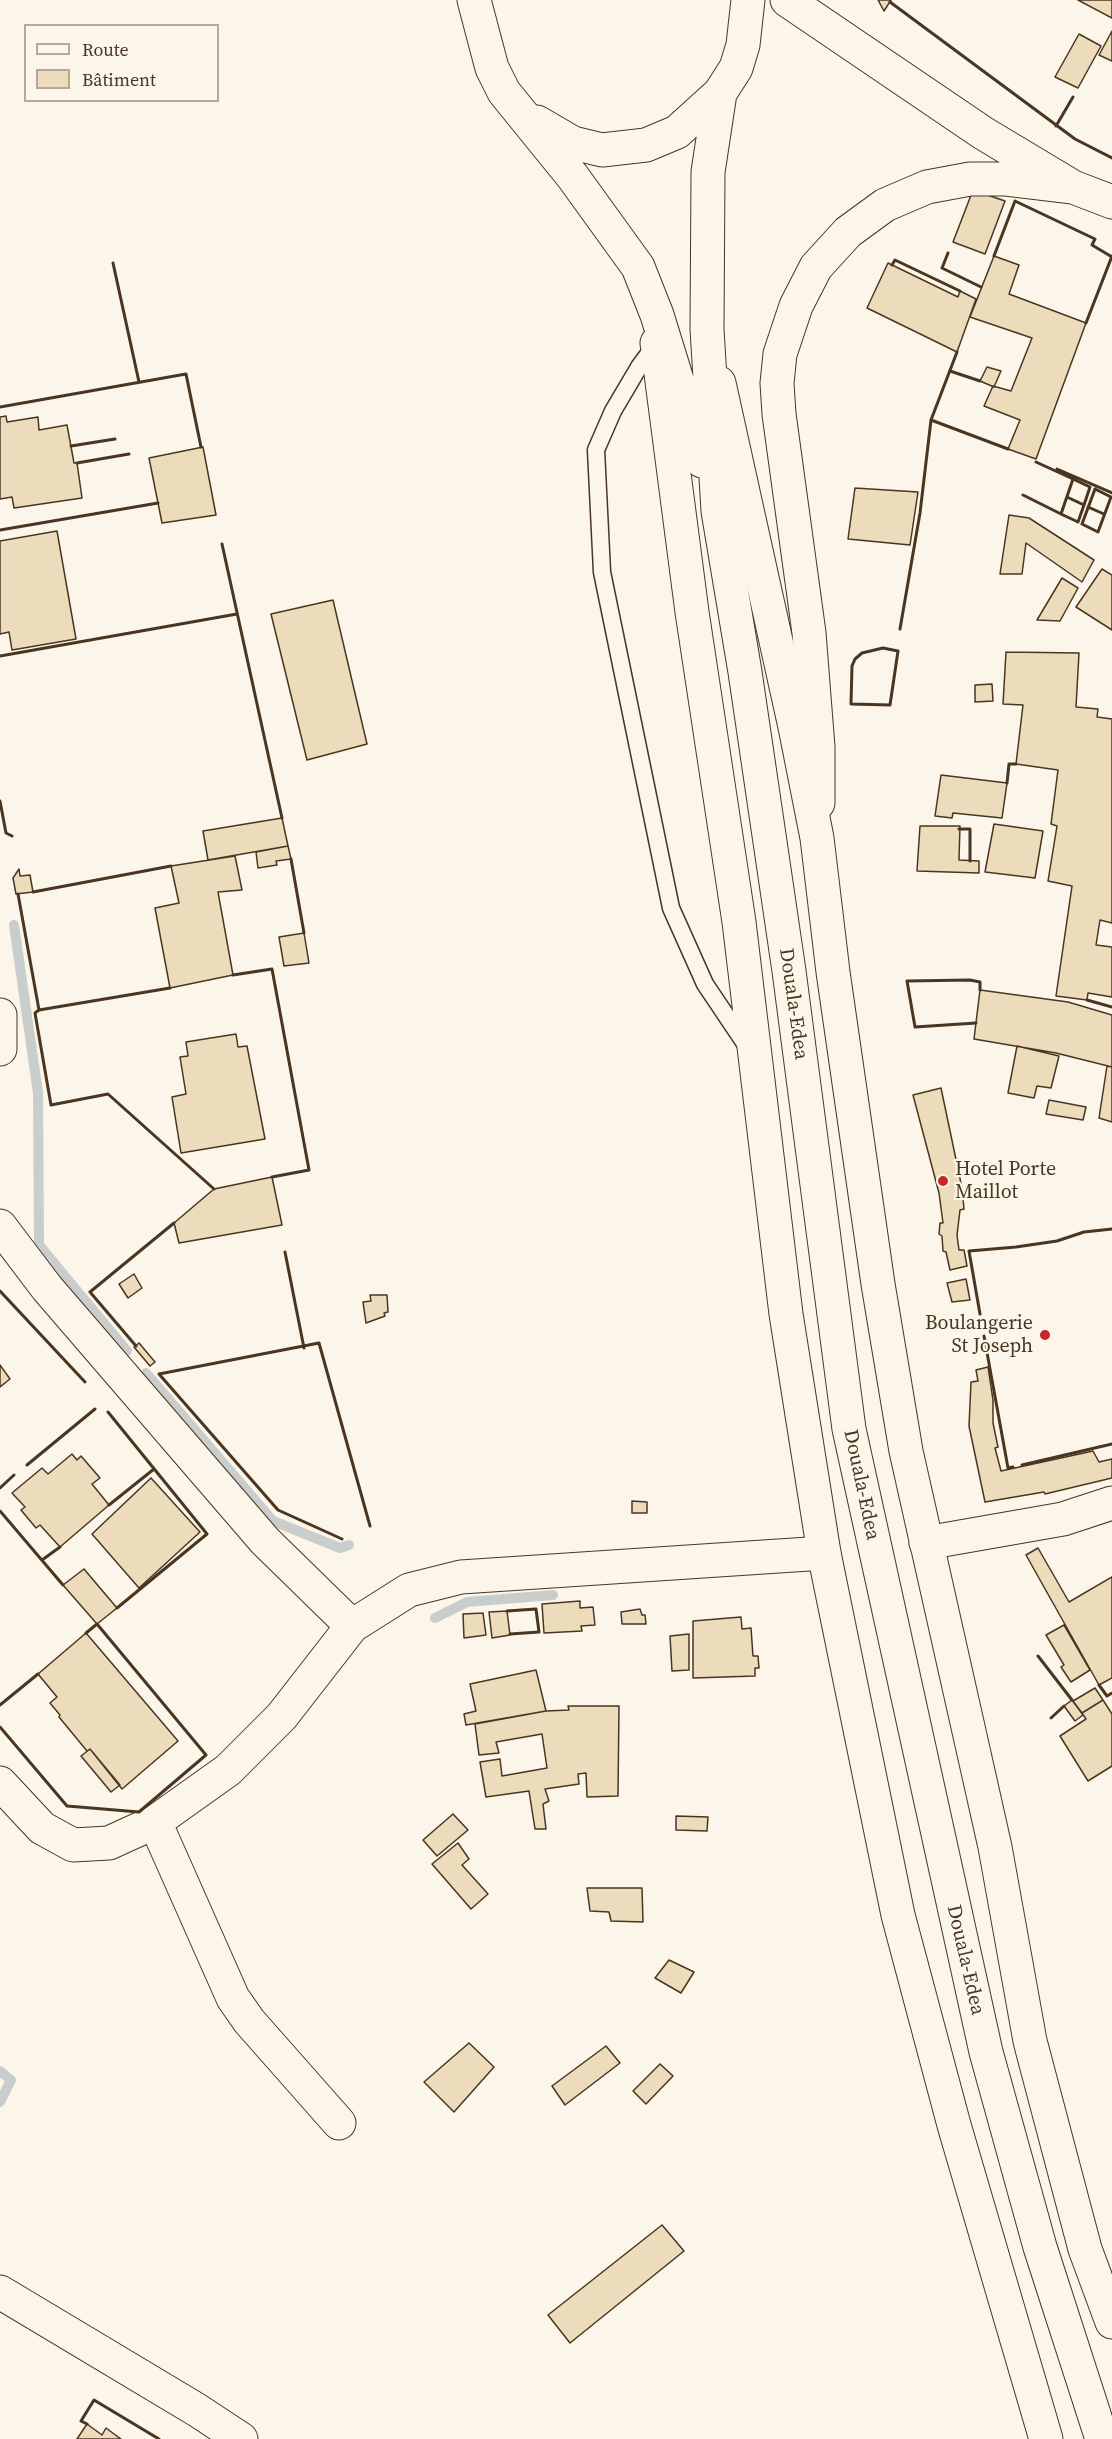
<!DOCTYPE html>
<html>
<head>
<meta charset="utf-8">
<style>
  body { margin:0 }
  #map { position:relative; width:1112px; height:2439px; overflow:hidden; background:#fbf6e9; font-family:"Source Serif 4",serif }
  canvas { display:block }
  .legend { position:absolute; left:24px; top:24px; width:195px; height:78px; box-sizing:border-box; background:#fbf6e9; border:2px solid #b4a999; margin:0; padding:8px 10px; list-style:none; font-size:18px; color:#4a3520 }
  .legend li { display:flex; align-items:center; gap:12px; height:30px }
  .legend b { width:30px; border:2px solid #b4a999 }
</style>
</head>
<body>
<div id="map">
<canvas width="1112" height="2439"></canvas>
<ul class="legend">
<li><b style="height:8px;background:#fbf6e9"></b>Route</li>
<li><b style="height:16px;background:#ecdcbc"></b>Bâtiment</li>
</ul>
</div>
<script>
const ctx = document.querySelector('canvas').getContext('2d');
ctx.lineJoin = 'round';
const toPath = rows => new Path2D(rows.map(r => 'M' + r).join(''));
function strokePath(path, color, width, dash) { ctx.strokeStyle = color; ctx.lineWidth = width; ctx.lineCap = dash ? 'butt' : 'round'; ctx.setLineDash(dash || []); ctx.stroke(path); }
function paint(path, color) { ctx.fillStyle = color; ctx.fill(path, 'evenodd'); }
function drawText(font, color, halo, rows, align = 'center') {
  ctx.font = font + ' "Source Serif 4",serif'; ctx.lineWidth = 4.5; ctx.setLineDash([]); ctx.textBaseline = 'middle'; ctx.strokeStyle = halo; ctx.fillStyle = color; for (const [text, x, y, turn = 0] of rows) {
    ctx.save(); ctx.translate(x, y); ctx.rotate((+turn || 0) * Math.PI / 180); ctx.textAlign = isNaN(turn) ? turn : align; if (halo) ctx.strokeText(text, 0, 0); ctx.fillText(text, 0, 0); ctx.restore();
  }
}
strokePath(toPath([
  [14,925,38,1093,39,1245,127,1351],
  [146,1373,273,1521,340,1548,349,1545],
  [435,1618,467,1602,553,1595],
  [0,2071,11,2080,0,2102]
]), '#c9cecd', 10);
const building = toPath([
  [878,0,891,0,884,11,878,0],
  [1078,0,1112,0,1112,18,1078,0],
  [1112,31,1112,61,1099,55,1112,31],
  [1079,34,1101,46,1078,88,1055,77,1079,34],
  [973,190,1005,201,985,254,953,242,973,190],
  [994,256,1019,265,1009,294,1086,323,1036,459,1008,449,1020,420,984,406,993,386,1011,391,1032,338,970,317,994,256],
  [888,263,958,297,960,291,976,299,957,352,867,308,888,263],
  [987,367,1001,371,994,387,980,381,987,367],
  [6,416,7,422,38,417,39,430,67,425,74,463,77,463,82,498,14,508,12,497,0,499,0,417,6,416],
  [203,447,216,515,162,523,149,458,203,447],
  [855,488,918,492,910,545,848,539,855,488],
  [1009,515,1029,518,1094,560,1082,582,1026,543,1022,574,1000,574,1009,515],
  [57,531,76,639,12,650,9,632,0,634,0,541,57,531],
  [1102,569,1112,575,1112,630,1076,607,1102,569],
  [1062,578,1078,588,1060,621,1037,620,1062,578],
  [333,600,367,744,307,760,271,614,333,600],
  [1006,652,1079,653,1076,707,1098,709,1097,717,1112,719,1112,923,1100,920,1096,945,1112,947,1112,997,1088,993,1087,1000,1056,996,1072,886,1048,881,1057,826,1051,824,1058,770,1016,764,1023,705,1003,704,1006,652],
  [992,684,993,701,975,702,975,685,992,684],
  [941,775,1007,783,1002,818,953,813,952,818,935,816,941,775],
  [282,818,288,846,208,860,203,831,282,818],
  [994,824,1043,831,1035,878,985,872,994,824],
  [920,826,960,826,959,860,979,861,979,873,917,871,920,826],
  [288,846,291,859,276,861,277,865,258,868,256,852,288,846],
  [235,856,242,890,218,892,233,975,170,988,155,908,179,903,171,866,235,856],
  [19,869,20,876,30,875,33,892,16,894,13,878,19,869],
  [304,933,309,963,284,966,279,937,304,933],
  [980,990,1068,1002,1112,1015,1112,1067,1056,1053,974,1039,980,990],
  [236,1034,238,1047,247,1046,265,1139,181,1153,172,1097,186,1094,180,1057,188,1056,186,1042,236,1034],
  [1017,1046,1059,1056,1051,1088,1037,1086,1034,1098,1008,1093,1017,1046],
  [1107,1066,1112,1067,1112,1122,1099,1118,1107,1066],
  [941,1088,962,1188,964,1209,960,1210,957,1235,959,1250,964,1250,967,1266,950,1270,946,1252,943,1251,942,1236,939,1234,940,1223,943,1223,939,1193,913,1095,941,1088],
  [1049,1100,1086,1107,1083,1120,1046,1114,1049,1100],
  [272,1177,282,1225,179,1243,174,1223,214,1189,272,1177],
  [134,1274,142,1288,128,1298,119,1284,134,1274],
  [966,1279,970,1300,952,1302,947,1283,966,1279],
  [370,1295,387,1295,388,1312,384,1313,385,1316,366,1323,363,1302,371,1301,370,1295],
  [139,1343,155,1362,150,1366,134,1347,139,1343],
  [0,1365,10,1379,0,1387,0,1365],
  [988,1367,993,1400,993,1423,998,1447,995,1448,1001,1471,1093,1451,1099,1462,1112,1459,1112,1478,1045,1494,1044,1492,985,1502,969,1426,971,1382,978,1381,976,1370,988,1367],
  [72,1454,77,1460,81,1456,100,1478,92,1484,109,1505,60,1547,40,1525,36,1528,21,1510,25,1507,12,1493,42,1468,48,1474,72,1454],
  [151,1478,200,1532,139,1588,92,1534,151,1478],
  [632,1501,647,1502,647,1513,632,1513,632,1501],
  [1038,1548,1069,1602,1112,1577,1112,1678,1099,1685,1026,1555,1038,1548],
  [84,1569,117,1608,97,1624,63,1585,84,1569],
  [580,1601,580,1608,593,1607,595,1625,581,1626,582,1631,544,1633,542,1604,580,1601],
  [640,1609,642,1615,645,1615,646,1624,622,1624,621,1612,640,1609],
  [507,1611,510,1635,492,1638,489,1612,507,1611],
  [483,1613,486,1635,464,1638,463,1614,483,1613],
  [741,1617,742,1629,751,1628,753,1656,758,1656,759,1668,755,1668,755,1676,693,1678,693,1621,741,1617],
  [1064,1625,1090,1670,1071,1682,1061,1667,1064,1665,1046,1635,1064,1625],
  [86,1633,178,1741,122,1789,90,1749,87,1751,59,1717,60,1715,50,1703,57,1697,38,1674,86,1633],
  [689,1634,689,1670,672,1671,670,1636,689,1634],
  [536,1670,546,1711,466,1725,464,1714,476,1711,470,1684,536,1670],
  [1095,1688,1103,1700,1082,1713,1073,1701,1095,1688],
  [1072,1700,1083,1715,1075,1721,1064,1706,1072,1700],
  [1103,1700,1112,1714,1112,1766,1088,1781,1060,1736,1086,1719,1082,1713,1103,1700],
  [568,1706,619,1706,618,1796,587,1797,586,1773,578,1774,579,1784,545,1789,549,1801,543,1804,546,1829,535,1829,529,1791,486,1797,480,1762,500,1759,502,1776,547,1768,542,1734,496,1742,499,1753,479,1755,475,1724,546,1711,569,1710,568,1706],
  [90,1749,120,1785,111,1792,81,1756,90,1749],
  [453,1814,468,1830,437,1856,423,1840,453,1814],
  [676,1816,708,1817,707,1831,676,1830,676,1816],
  [458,1843,469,1859,462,1865,488,1894,471,1909,432,1864,458,1843],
  [587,1888,642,1888,643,1922,611,1921,609,1912,590,1911,587,1888],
  [669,1960,694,1972,681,1993,655,1978,669,1960],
  [469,2043,494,2067,454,2112,424,2082,469,2043],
  [606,2046,620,2063,565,2105,552,2086,606,2046],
  [660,2064,673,2076,646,2104,633,2091,660,2064],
  [662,2225,684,2251,570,2343,548,2315,662,2225],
  [87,2424,102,2435,106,2428,121,2439,77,2439,87,2424]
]);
paint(building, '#ecdcbc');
strokePath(building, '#4a3520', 1.5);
const lane = toPath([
  [656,344,639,367,613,411,596,450,602,572,671,908,705,984,748,1048]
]);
const street = toPath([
  [787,0,983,133,1073,187,1112,202],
  [818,803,818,747,809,633,779,414,777,383,780,354,796,306,816,267,848,232,885,205,927,187,970,179,1006,179,1073,187],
  [0,1015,0,1049],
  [0,1226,47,1288,265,1541,352,1626],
  [926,1543,1063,1519,1112,1503],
  [0,1783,42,1828,73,1845,109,1843,155,1822,233,1998,249,2021,339,2123],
  [155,1822,228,1770,282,1716,352,1626,409,1590,461,1577,824,1553],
  [0,2292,197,2410,241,2439]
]);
const primary = toPath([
  [657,343,692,612,739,922,786,1314,824,1553,898,1915,954,2125,1046,2439],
  [719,383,795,727,817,838,833,972,878,1284,906,1451,995,1847,1030,2041,1085,2249,1112,2322]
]);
const highway = toPath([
  [474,0,492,68,504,92,573,177,638,267,657,315,702,461],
  [720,93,708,172,707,329,718,511,745,672,789,971,849,1429,986,2052,1040,2247,1102,2439],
  [537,122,573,143,602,150,646,145,677,132,720,93,736,68,743,45,748,0]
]);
strokePath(lane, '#4a3520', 19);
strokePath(street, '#4a3520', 35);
strokePath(primary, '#4a3520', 35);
strokePath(highway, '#4a3520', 35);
strokePath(lane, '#fbf6e9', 16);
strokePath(street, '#fbf6e9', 33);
strokePath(primary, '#fbf6e9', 33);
strokePath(highway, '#fbf6e9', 33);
strokePath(toPath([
  [890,2,1075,139,1112,158],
  [1056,126,1073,97],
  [948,253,942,268,981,287],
  [994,256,1015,201,1095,239,1092,245,1112,257],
  [113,263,139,382],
  [892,265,895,260,960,291],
  [1086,323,1112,256],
  [950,371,980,381],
  [0,407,186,374,201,447],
  [931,420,1008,449],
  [71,446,115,439],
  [77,463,129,454],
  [1057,469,1112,493],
  [1095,489,1111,497,1098,532,1082,524,1095,489],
  [1023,495,1061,514,1073,479,1036,462],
  [1067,497,1084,505],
  [1088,507,1104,514],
  [1061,514,1078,522,1084,505,1090,487,1073,479],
  [0,530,158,503],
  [222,544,282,818],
  [900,629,920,513,931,420,957,352],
  [883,648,898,651,890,705,851,704,852,666,855,659,862,653,883,648],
  [0,656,237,614],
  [1007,783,1009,764,1016,764],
  [0,801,6,833,12,836],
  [959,829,970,829,970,861],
  [291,859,304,933],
  [33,892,171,866],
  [18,894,39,1010,35,1013,51,1105,108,1094,214,1189],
  [233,975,272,969,309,1170,272,1177],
  [1087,1000,1112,1007],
  [39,1010,170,988],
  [976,1023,915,1027,907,981,970,980,980,982,980,990],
  [285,1252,304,1348],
  [0,1291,85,1382],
  [980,1314,969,1251,1016,1247,1057,1241,1084,1232,1112,1229],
  [984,1336,1008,1468,1013,1467],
  [136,1346,90,1292,174,1223],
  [159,1374,319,1343,370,1526],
  [159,1374,278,1510,342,1539],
  [108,1412,207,1534,117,1608],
  [27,1465,95,1409],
  [1022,1465,1112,1444],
  [0,1488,14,1475],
  [109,1505,154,1469],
  [0,1511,63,1585],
  [42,1560,60,1547],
  [507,1611,536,1609,539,1632,510,1634],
  [1038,1656,1072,1700],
  [1099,1685,1107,1696,1112,1693],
  [0,1705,38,1674],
  [1051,1718,1064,1706],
  [0,1727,67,1806,139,1812,206,1755,97,1624,86,1633],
  [87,2424,81,2421,94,2400,159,2439]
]), '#4a3520', 3);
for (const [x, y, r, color] of [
  [943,1181,6,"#c62828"],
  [1045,1335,6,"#c62828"]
]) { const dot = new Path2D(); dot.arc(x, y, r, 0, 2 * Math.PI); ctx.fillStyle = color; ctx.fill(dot); strokePath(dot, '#fbf6e9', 2); }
drawText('20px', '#4a3520', '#fbf6e9', [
  ["Douala-Edea",793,1004,82],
  ["Douala-Edea",861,1485,78],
  ["Douala-Edea",965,1960,77]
]);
drawText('20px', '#4a3520', '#fbf6e9', [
  ["Hotel Porte",955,1170],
  ["Maillot",955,1193],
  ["Boulangerie",1033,1324,"right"],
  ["St Joseph",1033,1347,"right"]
], 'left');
</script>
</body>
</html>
